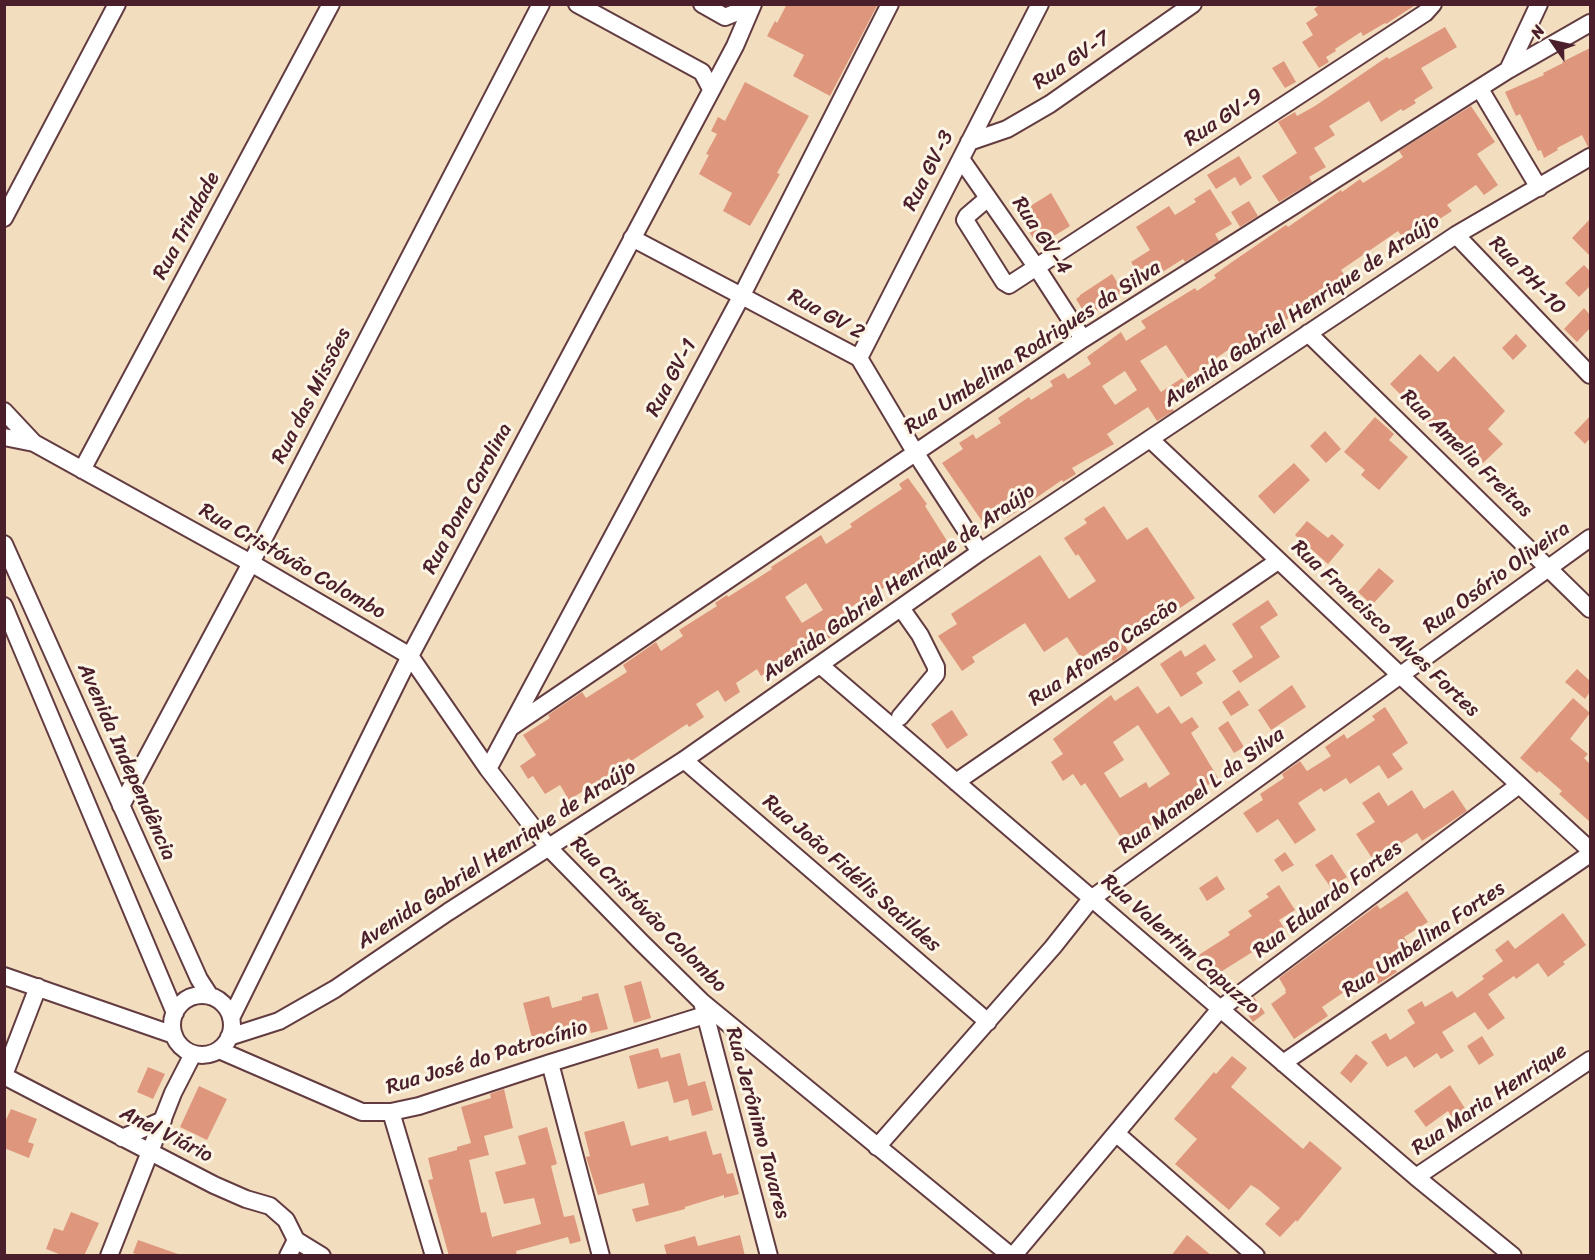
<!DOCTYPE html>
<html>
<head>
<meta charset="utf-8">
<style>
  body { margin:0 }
  #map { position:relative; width:1595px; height:1260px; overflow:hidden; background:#f2ddbf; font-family:Sriracha,sans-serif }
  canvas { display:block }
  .frame { position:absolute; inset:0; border:6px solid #4a1f2b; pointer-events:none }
  .north { position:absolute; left:1523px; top:12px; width:60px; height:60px; -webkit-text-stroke:4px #fcf5e5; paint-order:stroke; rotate:304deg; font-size:16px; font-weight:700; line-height:24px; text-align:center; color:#4a1f2b }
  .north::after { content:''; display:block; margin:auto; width:21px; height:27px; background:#4a1f2b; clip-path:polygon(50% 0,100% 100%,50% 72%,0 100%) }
</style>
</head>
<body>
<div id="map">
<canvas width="1595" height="1260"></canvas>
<div class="frame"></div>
<div class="north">N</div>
</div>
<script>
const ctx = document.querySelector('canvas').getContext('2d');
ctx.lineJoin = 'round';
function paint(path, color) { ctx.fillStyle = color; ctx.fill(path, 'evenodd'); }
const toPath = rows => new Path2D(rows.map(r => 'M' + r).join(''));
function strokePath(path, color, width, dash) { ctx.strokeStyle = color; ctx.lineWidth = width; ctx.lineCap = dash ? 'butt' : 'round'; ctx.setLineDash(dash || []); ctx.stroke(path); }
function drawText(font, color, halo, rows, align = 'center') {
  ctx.font = font + ' Sriracha,sans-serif'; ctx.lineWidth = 6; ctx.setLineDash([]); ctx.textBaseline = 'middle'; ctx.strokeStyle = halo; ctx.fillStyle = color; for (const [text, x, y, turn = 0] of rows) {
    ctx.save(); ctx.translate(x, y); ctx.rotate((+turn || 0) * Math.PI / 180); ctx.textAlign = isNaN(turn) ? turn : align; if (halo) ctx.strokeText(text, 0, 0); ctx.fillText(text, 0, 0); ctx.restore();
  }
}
paint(toPath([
  [787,4,878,4,830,96,793,76,804,55,767,36,775,21,777,23],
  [1321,4,1417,4,1386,24,1385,23,1363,36,1361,32,1335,49,1336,51,1326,57,1329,62,1319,68,1302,42,1313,35,1306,23,1318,15,1314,9],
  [1445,27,1457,47,1421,68,1433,88,1414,100,1416,103,1403,111,1401,109,1381,122,1369,101,1329,126,1335,135,1314,148,1326,167,1309,177,1312,182,1279,202,1262,176,1297,153,1278,122,1295,112,1297,116,1315,106,1387,57,1389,59],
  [1590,48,1590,147,1588,147,1582,135,1557,148,1558,150,1544,158,1541,150,1538,151,1520,114,1516,116,1505,92,1544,75,1543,73,1563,63,1562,62],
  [1284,61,1296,82,1285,88,1272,68],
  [745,82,809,116,777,173,780,174,750,226,723,211,732,193,699,174,709,155,706,154,717,134,711,131,718,117,725,121],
  [1471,106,1495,142,1477,154,1498,185,1484,195,1476,185,1447,205,1452,211,1405,241,1398,231,1341,270,1347,278,1273,329,1277,334,1259,347,1256,343,1241,353,1235,345,1188,378,1166,345,1140,361,1161,392,1182,378,1190,390,1169,403,1174,411,1157,421,1148,407,1107,434,1114,444,1072,468,1076,474,1063,482,1062,480,1007,518,1005,515,986,527,942,463,963,449,959,443,973,434,976,439,1001,423,998,418,1029,397,1031,400,1053,386,1050,381,1064,373,1068,379,1091,364,1087,357,1121,332,1126,341,1146,328,1141,321,1195,288,1197,291,1216,278,1214,275,1232,262,1286,225,1288,227,1341,190,1342,192,1360,179,1363,183,1382,171,1403,157,1399,151],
  [1125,371,1137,390,1115,405,1102,386],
  [1239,156,1252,178,1240,186,1235,177,1216,189,1207,175],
  [1210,189,1232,224,1215,234,1219,241,1185,262,1183,259,1145,283,1143,281,1126,290,1087,317,1076,299,1080,296,1080,295,1112,274,1117,282,1136,270,1131,262,1150,250,1136,227,1169,206,1175,215,1196,202,1194,199],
  [1051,193,1070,226,1038,246,1018,214],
  [1249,201,1258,216,1240,227,1231,212],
  [1590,219,1590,256,1572,238],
  [1584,265,1590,271,1590,286,1579,297,1565,283],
  [1584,308,1590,315,1590,328,1577,342,1564,329],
  [1516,334,1527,346,1513,360,1502,348],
  [1420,354,1438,372,1454,356,1505,411,1488,429,1503,444,1483,463,1463,443,1455,452,1429,428,1431,425,1390,384],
  [1590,416,1590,438,1585,444,1574,433],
  [1375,417,1394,434,1389,440,1408,457,1379,490,1361,475,1365,470,1344,452],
  [1325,431,1341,449,1326,463,1310,446],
  [1294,463,1310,480,1274,514,1258,496],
  [908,478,927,504,925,506,954,552,908,582,904,576,846,610,851,618,833,629,836,634,819,645,817,644,799,655,798,654,781,665,780,664,761,676,757,669,736,683,740,692,725,702,718,690,696,704,704,717,689,727,687,724,631,761,629,758,608,772,611,776,596,786,594,784,569,800,560,785,545,794,533,776,528,779,520,766,536,755,523,735,550,718,548,715,582,692,586,698,627,672,623,665,656,642,661,651,683,636,679,630,717,606,715,603,727,595,728,597,772,569,771,567,821,535,826,544,852,527,850,524,866,513,902,489,899,484],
  [806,583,823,610,802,623,785,597],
  [1104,506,1127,540,1147,527,1195,598,1174,612,1171,606,1152,618,1150,615,1119,635,1128,651,1113,661,1102,644,1081,658,1067,637,1044,652,1025,623,972,657,975,662,962,671,938,636,957,624,951,614,1040,555,1069,599,1096,581,1078,554,1076,556,1064,538,1087,523,1084,519],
  [1307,521,1328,538,1332,534,1344,545,1328,564,1295,535],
  [1379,568,1394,581,1372,605,1358,592],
  [1268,600,1278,615,1260,627,1280,657,1240,683,1232,671,1253,657,1232,624],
  [1205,644,1216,660,1196,673,1203,683,1181,697,1160,664,1181,650,1185,657],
  [1577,669,1590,681,1590,692,1585,699,1565,682],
  [1292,685,1306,707,1271,730,1258,710],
  [1138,686,1157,714,1169,706,1181,724,1192,717,1199,727,1191,733,1218,778,1165,816,1124,842,1085,783,1081,786,1073,774,1063,781,1051,762,1063,754,1053,739,1111,695,1115,701],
  [1138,725,1170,774,1149,788,1146,782,1120,798,1104,773,1124,760,1113,742],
  [1239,690,1249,705,1231,716,1222,702],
  [1573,698,1590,713,1570,739,1588,754,1584,758,1590,764,1590,822,1559,794,1562,791,1539,771,1537,773,1520,758],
  [1385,707,1408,743,1392,754,1403,769,1388,779,1379,765,1350,784,1346,778,1324,792,1321,788,1298,803,1316,830,1295,844,1278,819,1257,833,1243,813,1263,800,1260,794,1284,778,1282,774,1300,761,1307,771,1331,756,1325,747,1344,734,1347,739,1375,720,1372,716],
  [952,710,968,735,947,749,931,724],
  [1228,721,1244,747,1234,753,1218,728],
  [1412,790,1424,809,1453,790,1467,811,1422,841,1417,833,1397,846,1394,842,1372,858,1356,834,1375,822,1362,803,1379,792,1388,806],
  [1285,852,1294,865,1282,872,1274,860],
  [1332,854,1347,877,1331,888,1315,865],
  [1217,876,1225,889,1207,901,1199,888],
  [1279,885,1295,910,1279,920,1286,931,1211,978,1197,956,1230,935,1228,932,1252,916,1248,911,1269,897,1266,894],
  [1407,891,1428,922,1404,937,1414,952,1393,966,1397,972,1378,984,1373,977,1349,993,1347,990,1322,1007,1328,1016,1294,1039,1271,1004,1286,993,1285,991,1286,990,1279,978,1368,912,1377,905,1380,909],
  [1563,913,1586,945,1563,962,1565,964,1548,977,1538,963,1516,979,1514,976,1488,994,1505,1018,1488,1030,1475,1012,1442,1032,1454,1051,1441,1059,1437,1053,1414,1068,1406,1056,1387,1067,1371,1042,1386,1033,1390,1040,1415,1023,1407,1010,1422,1001,1425,1007,1452,991,1457,998,1484,979,1482,976,1503,961,1495,950,1508,940,1515,949],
  [641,981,651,1018,634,1023,624,986],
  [598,993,608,1029,591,1033,588,1023,532,1038,523,1003,549,996,552,1008,582,1000,582,997],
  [1254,997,1265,1013,1253,1022,1242,1006],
  [1482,1036,1494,1055,1479,1065,1467,1046],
  [658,1048,661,1058,680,1053,688,1086,705,1081,713,1110,692,1116,688,1099,674,1103,668,1081,638,1089,629,1056],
  [1356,1054,1368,1063,1351,1083,1340,1073],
  [1232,1056,1247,1068,1231,1087,1303,1149,1310,1141,1342,1168,1297,1222,1296,1220,1280,1237,1265,1224,1280,1208,1259,1190,1251,1185,1229,1210,1175,1164,1197,1139,1174,1119,1214,1072,1216,1074],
  [148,1067,165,1074,153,1099,137,1092],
  [1450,1085,1466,1110,1453,1119,1448,1111,1426,1127,1414,1111],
  [199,1086,227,1099,207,1140,180,1127],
  [504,1089,513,1128,484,1136,489,1155,469,1160,481,1213,486,1212,492,1237,541,1224,534,1198,504,1204,495,1172,526,1164,518,1136,547,1127,557,1164,551,1166,564,1217,574,1215,581,1241,570,1244,568,1237,516,1251,517,1256,449,1256,428,1180,433,1179,428,1158,457,1150,457,1147,471,1143,461,1107,491,1098,490,1094],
  [11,1109,37,1119,28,1142,34,1144,29,1158,4,1148,4,1124],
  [624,1121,631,1146,668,1136,669,1141,706,1131,713,1155,721,1153,727,1174,733,1173,739,1194,724,1198,724,1195,685,1207,685,1209,636,1222,632,1209,649,1205,644,1183,598,1195,586,1157,590,1156,584,1132],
  [71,1212,99,1223,84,1256,64,1256,46,1249,54,1228,63,1231],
  [740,1235,745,1256,667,1256,664,1245,695,1236,698,1246],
  [1187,1235,1212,1256,1171,1256],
  [138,1240,178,1254,178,1256,140,1256,133,1253]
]), '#de977d');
const minor = toPath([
  [577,4,702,72,711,89],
  [702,4,725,17,752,6],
  [1508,70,1539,4],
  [1480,89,1539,188],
  [969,142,1007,129,1050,104,1193,4],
  [961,159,1037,268,1083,339],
  [988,198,967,216,965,220,1004,282,1009,285,1425,13,1433,4],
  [4,218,117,4],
  [1456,235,1590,375],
  [632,238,859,358,915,452,980,552],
  [1308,333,1590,609],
  [859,358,1040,4],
  [4,411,34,443],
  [4,437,34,443,251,563,410,656,488,769,549,848,641,942,702,1002,1011,1256],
  [1150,439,1401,676,1590,850],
  [82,470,331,4],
  [4,544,199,979,210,996],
  [4,606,175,1013],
  [820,665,1416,1177,1513,1256],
  [900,717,936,674,936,667,920,635,901,608],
  [510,728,1083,339,1508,70,1590,23],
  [684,760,988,1022],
  [488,769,742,295,890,4],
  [956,782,1278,561],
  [121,806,251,563,541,4],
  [4,976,174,1035],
  '172 1025a30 30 0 1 1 60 0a30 30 0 1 1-60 0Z',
  [703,1006,769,1256],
  [231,1018,410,656,735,46,753,4],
  [229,1037,279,1021,335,989,448,912,684,760,980,552,1456,235,1590,157],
  [219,1050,362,1112,391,1112,419,1106,550,1063,705,1015],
  [550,1063,601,1256],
  [1283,1063,1590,854],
  [4,1075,38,987],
  [4,1076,214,1185,246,1199,270,1206,286,1220,296,1240],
  [391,1112,434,1256],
  [1117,1134,1256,1256],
  [122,1138,163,1120],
  [877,1147,1053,947,1091,899,1590,538],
  [1416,1177,1590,1060],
  [296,1240,322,1256],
  [109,1256,173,1093,193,1054],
  [288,1256,296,1240],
  [1013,1256,1220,1009,1519,785]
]);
strokePath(minor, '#633c41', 20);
strokePath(minor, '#fff', 16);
drawText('21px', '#4a1f2b', '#fcf5e5', [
  ["Rua GV-7",1072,61,-34],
  ["Rua GV-9",1224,118,-33],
  ["Rua GV-3",929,171,-63],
  ["Rua Trindade",187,226,-62],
  ["Rua GV-4",1041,236,56],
  ["Rua PH-10",1527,276,46],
  ["Avenida Gabriel Henrique de Araújo",1302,311,-34],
  ["Rua GV 2",826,315,29],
  ["Rua Umbelina Rodrigues da Silva",1033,348,-33],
  ["Rua GV-1",672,378,-62],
  ["Rua das Missões",312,396,-63],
  ["Rua Amelia Freitas",1466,454,44],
  ["Rua Dona Carolina",468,499,-62],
  ["Rua Cristóvão Colombo",292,562,30],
  ["Rua Osório Oliveira",1497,578,-36],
  ["Avenida Gabriel Henrique de Araújo",899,583,-35],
  ["Rua Francisco Alves Fortes",1385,629,43],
  ["Rua Afonso Cascão",1104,653,-34],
  ["Avenida Independência",126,762,66],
  ["Rua Manoel L da Silva",1202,791,-36],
  ["Avenida Gabriel Henrique de Araújo",497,855,-33],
  ["Rua João Fidélis Satildes",851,874,41],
  ["Rua Eduardo Fortes",1328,900,-37],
  ["Rua Cristóvão Colombo",648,915,45],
  ["Rua Umbelina Fortes",1424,940,-34],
  ["Rua Valentim Capuzzo",1180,945,41],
  ["Rua José do Patrocínio",487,1058,-17],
  ["Rua Maria Henrique",1490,1100,-34],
  ["Rua Jerônimo Tavares",757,1123,75],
  ["Anel Viário",166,1135,27]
]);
</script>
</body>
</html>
